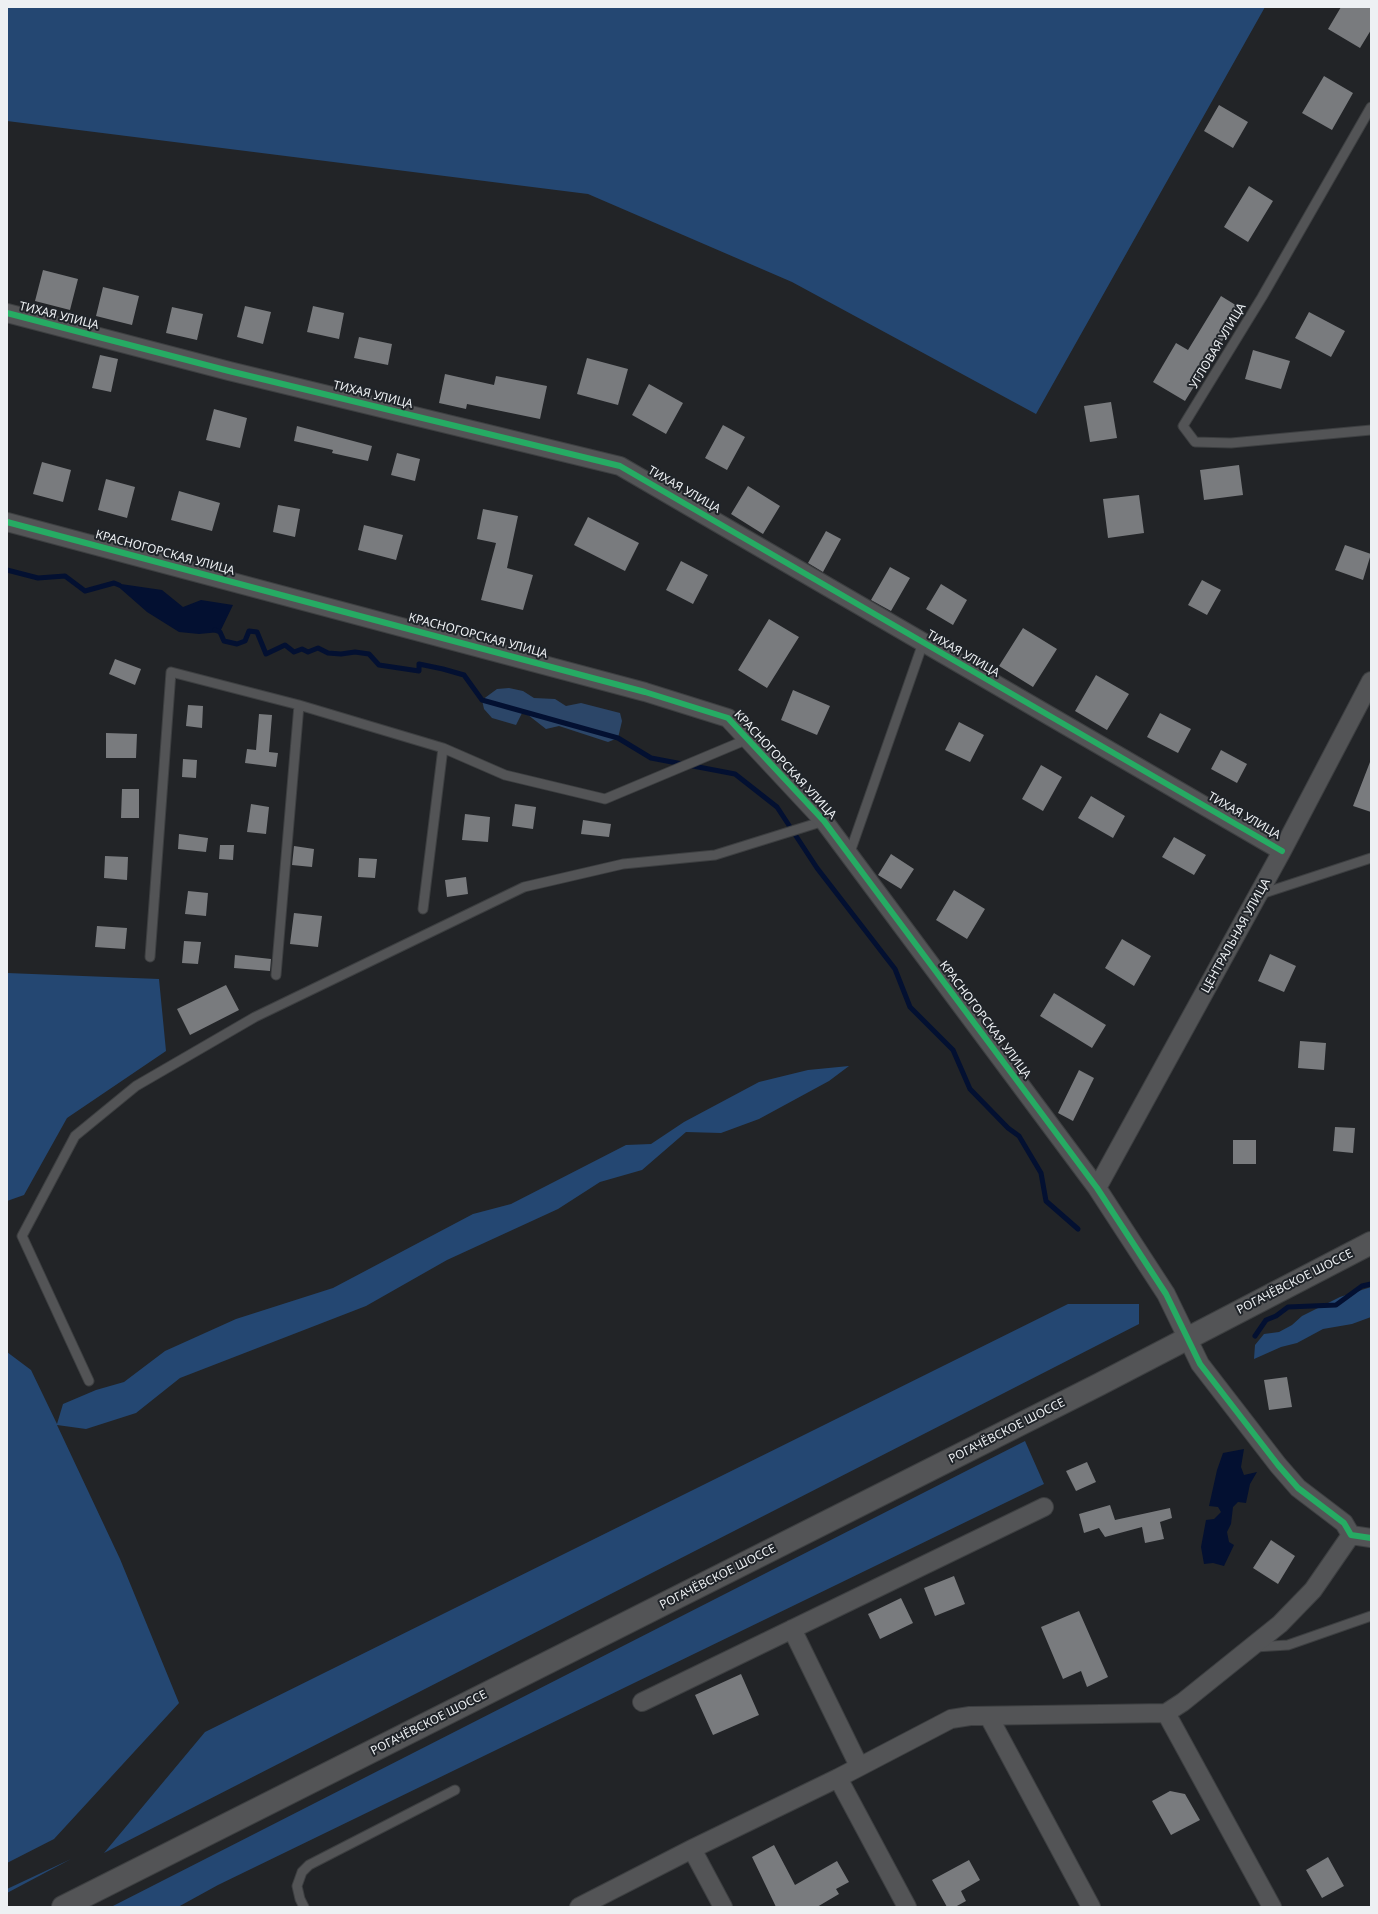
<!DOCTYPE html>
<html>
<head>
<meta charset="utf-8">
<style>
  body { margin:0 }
  #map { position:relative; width:1378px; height:1914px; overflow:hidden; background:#222427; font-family:"Noto Sans",sans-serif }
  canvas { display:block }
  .frame { position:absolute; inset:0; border:8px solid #edf0f3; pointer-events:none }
</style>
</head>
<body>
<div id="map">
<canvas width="1378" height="1914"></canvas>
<div class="frame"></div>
</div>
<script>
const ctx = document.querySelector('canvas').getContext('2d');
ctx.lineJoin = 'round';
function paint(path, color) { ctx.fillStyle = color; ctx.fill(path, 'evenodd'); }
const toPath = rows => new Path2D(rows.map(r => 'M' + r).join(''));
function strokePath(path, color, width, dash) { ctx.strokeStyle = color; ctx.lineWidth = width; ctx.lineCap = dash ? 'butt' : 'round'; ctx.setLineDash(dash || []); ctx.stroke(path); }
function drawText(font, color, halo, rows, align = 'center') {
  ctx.font = font + ' "Noto Sans",sans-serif'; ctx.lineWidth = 4; ctx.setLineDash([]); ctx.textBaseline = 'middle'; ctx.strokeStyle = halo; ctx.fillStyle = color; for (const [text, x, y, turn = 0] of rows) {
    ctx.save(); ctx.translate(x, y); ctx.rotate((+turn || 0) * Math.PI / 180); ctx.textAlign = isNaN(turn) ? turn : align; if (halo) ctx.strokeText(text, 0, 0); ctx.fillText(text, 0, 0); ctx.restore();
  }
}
paint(toPath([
  [509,688,523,691,534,698,555,699,566,706,581,703,620,713,622,721,618,738,608,742,559,726,546,729,523,711,516,725,492,718,484,709,482,700,497,689]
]), '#2c4668');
paint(toPath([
  [7,7,1265,7,1036,414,792,282,588,194,7,121],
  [7,973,159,979,166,1051,67,1118,24,1195,7,1201],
  [849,1066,829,1081,759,1119,721,1133,686,1132,642,1170,600,1182,558,1209,447,1260,366,1306,180,1378,136,1413,86,1429,57,1425,120,1559,179,1703,54,1839,7,1863,7,1352,31,1370,57,1424,63,1404,96,1390,124,1382,165,1351,236,1319,333,1288,473,1214,511,1204,626,1145,651,1144,684,1122,759,1082,808,1070],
  [1371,1287,1371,1317,1352,1324,1323,1329,1297,1343,1281,1347,1254,1359,1255,1345,1264,1334,1279,1332,1292,1325,1302,1316,1340,1297],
  [1068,1304,1139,1304,1139,1324,104,1853,205,1732],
  [1025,1441,1044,1484,218,1885,178,1907,111,1907],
  [71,1859,7,1893,7,1889]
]), '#244772');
paint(toPath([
  [114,583,162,590,183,607,201,600,233,605,220,632,199,634,179,632,147,612],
  [1244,1449,1241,1467,1244,1475,1257,1472,1250,1484,1246,1503,1238,1502,1233,1507,1231,1524,1227,1532,1229,1542,1234,1545,1224,1566,1213,1563,1204,1564,1201,1547,1206,1520,1214,1519,1221,1512,1218,1507,1209,1506,1217,1470,1223,1453]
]), '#031031');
strokePath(toPath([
  [7,570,38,578,65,576,85,591,114,583,119,585],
  [215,630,220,632,224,641,237,644,245,641,249,631,257,632,266,654,285,645,294,652,302,649,308,652,318,648,328,653,341,654,355,652,369,654,379,665,419,671,419,664,443,669,464,675,482,700,618,738,651,758,735,774,777,807,817,868,895,969,910,1007,953,1050,970,1089,1008,1128,1019,1136,1041,1173,1046,1201,1078,1229],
  [1255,1336,1266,1320,1276,1316,1288,1307,1336,1305,1362,1286,1371,1284]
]), '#031031', 5);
paint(toPath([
  [1341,7,1371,7,1371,30,1360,48,1328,29],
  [1324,76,1353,93,1332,130,1302,113],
  [1219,105,1248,122,1233,148,1204,131],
  [1249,186,1273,201,1248,242,1224,227],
  [43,270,78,279,70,310,35,301],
  [103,287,139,296,132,325,96,316],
  [1221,296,1242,309,1185,401,1153,382,1176,343,1188,350],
  [245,306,271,312,263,344,237,337],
  [313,306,344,313,339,339,307,332],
  [172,307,203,314,197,340,166,333],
  [1309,312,1345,331,1331,357,1295,338],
  [359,337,392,344,388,365,354,358],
  [1253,350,1290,361,1281,389,1245,379],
  [100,355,118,359,111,392,92,388],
  [587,358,628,369,618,405,577,394],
  [445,374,494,385,496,376,547,386,540,419,467,404,466,409,439,403],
  [649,384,683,403,666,434,632,415],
  [1111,402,1117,438,1090,442,1084,406],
  [214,409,247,418,240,448,206,440],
  [723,425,745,437,727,470,705,458],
  [297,426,372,446,368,461,332,453,333,450,294,441],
  [397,453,420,459,415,481,391,475],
  [42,462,71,470,63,502,33,494],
  [1239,465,1243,495,1204,500,1200,470],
  [106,479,135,487,127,518,98,510],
  [748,486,780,506,763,534,731,514],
  [179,491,220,503,212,531,171,520],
  [1139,495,1144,533,1108,538,1103,499],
  [278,505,300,509,295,537,273,532],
  [483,509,518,516,507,568,533,575,523,610,481,600,496,543,477,539],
  [588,517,639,543,625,571,574,545],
  [364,525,403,535,396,560,358,550],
  [826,531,841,539,823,572,808,563],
  [1345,545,1371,554,1363,580,1335,570],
  [681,561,708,575,693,604,666,590],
  [890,567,910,578,891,611,871,600],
  [1202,580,1221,590,1207,615,1188,605],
  [941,584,967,600,953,625,926,609],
  [769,619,799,637,767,688,738,670],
  [1023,628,1057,649,1033,687,999,666],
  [115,659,141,669,135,685,109,674],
  [1096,675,1129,694,1107,730,1075,711],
  [793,690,830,706,817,735,781,720],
  [188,705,203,706,202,728,186,726],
  [1160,713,1191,729,1178,753,1147,737],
  [259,714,272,715,269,752,278,753,276,767,245,763,247,749,256,750],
  [959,722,984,735,970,762,945,750],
  [106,733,137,734,136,758,106,758],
  [1221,750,1247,764,1237,783,1211,769],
  [183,759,197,760,196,778,182,777],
  [1370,762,1371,763,1371,812,1353,806],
  [1041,765,1062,777,1043,811,1022,799],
  [122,789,139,789,139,818,121,818],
  [1091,796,1125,816,1113,838,1078,818],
  [251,804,269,807,266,834,247,832],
  [515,804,536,807,533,829,512,826],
  [465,814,490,817,488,842,462,840],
  [583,820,611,824,609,837,581,834],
  [179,834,208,838,206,852,178,849],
  [1174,837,1206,855,1194,875,1162,857],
  [220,845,234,845,233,860,219,859],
  [294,846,314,849,312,867,292,865],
  [891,854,914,869,901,889,878,875],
  [105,856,128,857,127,880,104,878],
  [359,858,377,859,375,878,358,877],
  [466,877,468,894,447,897,445,880],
  [954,890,985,909,967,939,936,920],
  [188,891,208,893,206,916,185,914],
  [294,913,322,916,318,947,290,944],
  [97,926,127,928,125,949,95,947],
  [1122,939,1151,956,1134,986,1105,968],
  [184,941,201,942,198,964,182,963],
  [1270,954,1296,966,1284,992,1258,981],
  [235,955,271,959,270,971,234,968],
  [226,985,239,1010,190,1035,177,1009],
  [1054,993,1106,1025,1092,1048,1040,1016],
  [1300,1041,1326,1043,1324,1070,1298,1068],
  [1079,1070,1094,1078,1073,1121,1058,1113],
  [1335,1127,1355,1128,1353,1153,1333,1151],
  [1233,1140,1256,1140,1256,1164,1233,1164],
  [1287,1377,1292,1407,1269,1410,1264,1380],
  [1087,1462,1096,1482,1076,1491,1066,1471],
  [1110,1505,1115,1520,1170,1508,1172,1518,1160,1522,1164,1539,1145,1543,1142,1527,1105,1537,1099,1528,1084,1533,1079,1514],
  [1271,1540,1295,1556,1278,1584,1253,1568],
  [954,1576,965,1604,935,1616,924,1588],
  [901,1598,913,1623,880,1639,868,1614],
  [1079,1611,1108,1677,1087,1687,1081,1671,1063,1679,1041,1627],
  [741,1674,759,1715,713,1735,695,1695],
  [1170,1791,1185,1794,1200,1820,1171,1835,1152,1801],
  [774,1845,795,1885,837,1861,849,1882,836,1889,839,1894,817,1907,776,1907,752,1857],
  [1328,1857,1344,1886,1322,1898,1306,1870],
  [969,1860,980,1880,961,1891,966,1901,955,1907,947,1907,932,1880]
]), '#797b7e');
const service = toPath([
  [1371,107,1262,297,1183,426,1195,442,1231,443,1371,430],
  [849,855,923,643],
  [1258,895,1371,858],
  [423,909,443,748],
  [150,957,171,672,299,705,443,748,505,775,605,799,748,739],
  [276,975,299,705],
  [89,1381,22,1236,75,1136,136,1086,255,1017,524,887,623,864,715,855,824,821],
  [1255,1647,1288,1645,1371,1616],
  [304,1907,300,1899,297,1886,302,1872,309,1865,455,1790]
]);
const minor = toPath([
  [7,313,229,371,620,466,1282,851],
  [7,522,645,692,728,718,824,821,1097,1188,1166,1294,1200,1364,1278,1465,1298,1488,1344,1523,1351,1535,1371,1538],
  [1097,1188,1282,851,1371,681],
  [792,1629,859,1766],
  [642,1702,1044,1507],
  [1166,1713,1272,1907],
  [989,1717,1091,1907],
  [838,1778,907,1907],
  [692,1849,723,1907],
  [579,1907,692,1849,838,1778,951,1719,970,1716,1166,1713,1183,1702,1280,1624,1313,1590,1351,1535]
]);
const secondary = toPath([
  [63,1907,1100,1384,1371,1243]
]);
strokePath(service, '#3d3f41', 11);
strokePath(minor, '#3d3f41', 20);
strokePath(secondary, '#3d3f41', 24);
strokePath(service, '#535456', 9);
strokePath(minor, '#535456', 18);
strokePath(secondary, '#535456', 22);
strokePath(toPath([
  [7,313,229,371,620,466,1282,851],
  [7,522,645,692,728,718,824,821,1097,1188,1166,1294,1200,1364,1278,1465,1298,1488,1344,1523,1351,1535,1371,1538]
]), '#26ab63', 6);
drawText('12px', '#edf0f3', '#202429', [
  ["ТИХАЯ УЛИЦА",59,316,14],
  ["УГЛОВАЯ УЛИЦА",1218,346,-59],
  ["ТИХАЯ УЛИЦА",373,395,14],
  ["ТИХАЯ УЛИЦА",684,490,30],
  ["КРАСНОГОРСКАЯ УЛИЦА",165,553,15],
  ["КРАСНОГОРСКАЯ УЛИЦА",478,636,15],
  ["ТИХАЯ УЛИЦА",963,654,30],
  ["КРАСНОГОРСКАЯ УЛИЦА",785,765,47],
  ["ТИХАЯ УЛИЦА",1244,816,30],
  ["ЦЕНТРАЛЬНАЯ УЛИЦА",1236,936,-61],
  ["КРАСНОГОРСКАЯ УЛИЦА",985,1020,53],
  ["РОГАЧЁВСКОЕ ШОССЕ",1295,1282,-27],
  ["РОГАЧЁВСКОЕ ШОССЕ",1007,1431,-27],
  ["РОГАЧЁВСКОЕ ШОССЕ",718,1577,-27],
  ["РОГАЧЁВСКОЕ ШОССЕ",429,1723,-27]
]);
</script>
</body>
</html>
